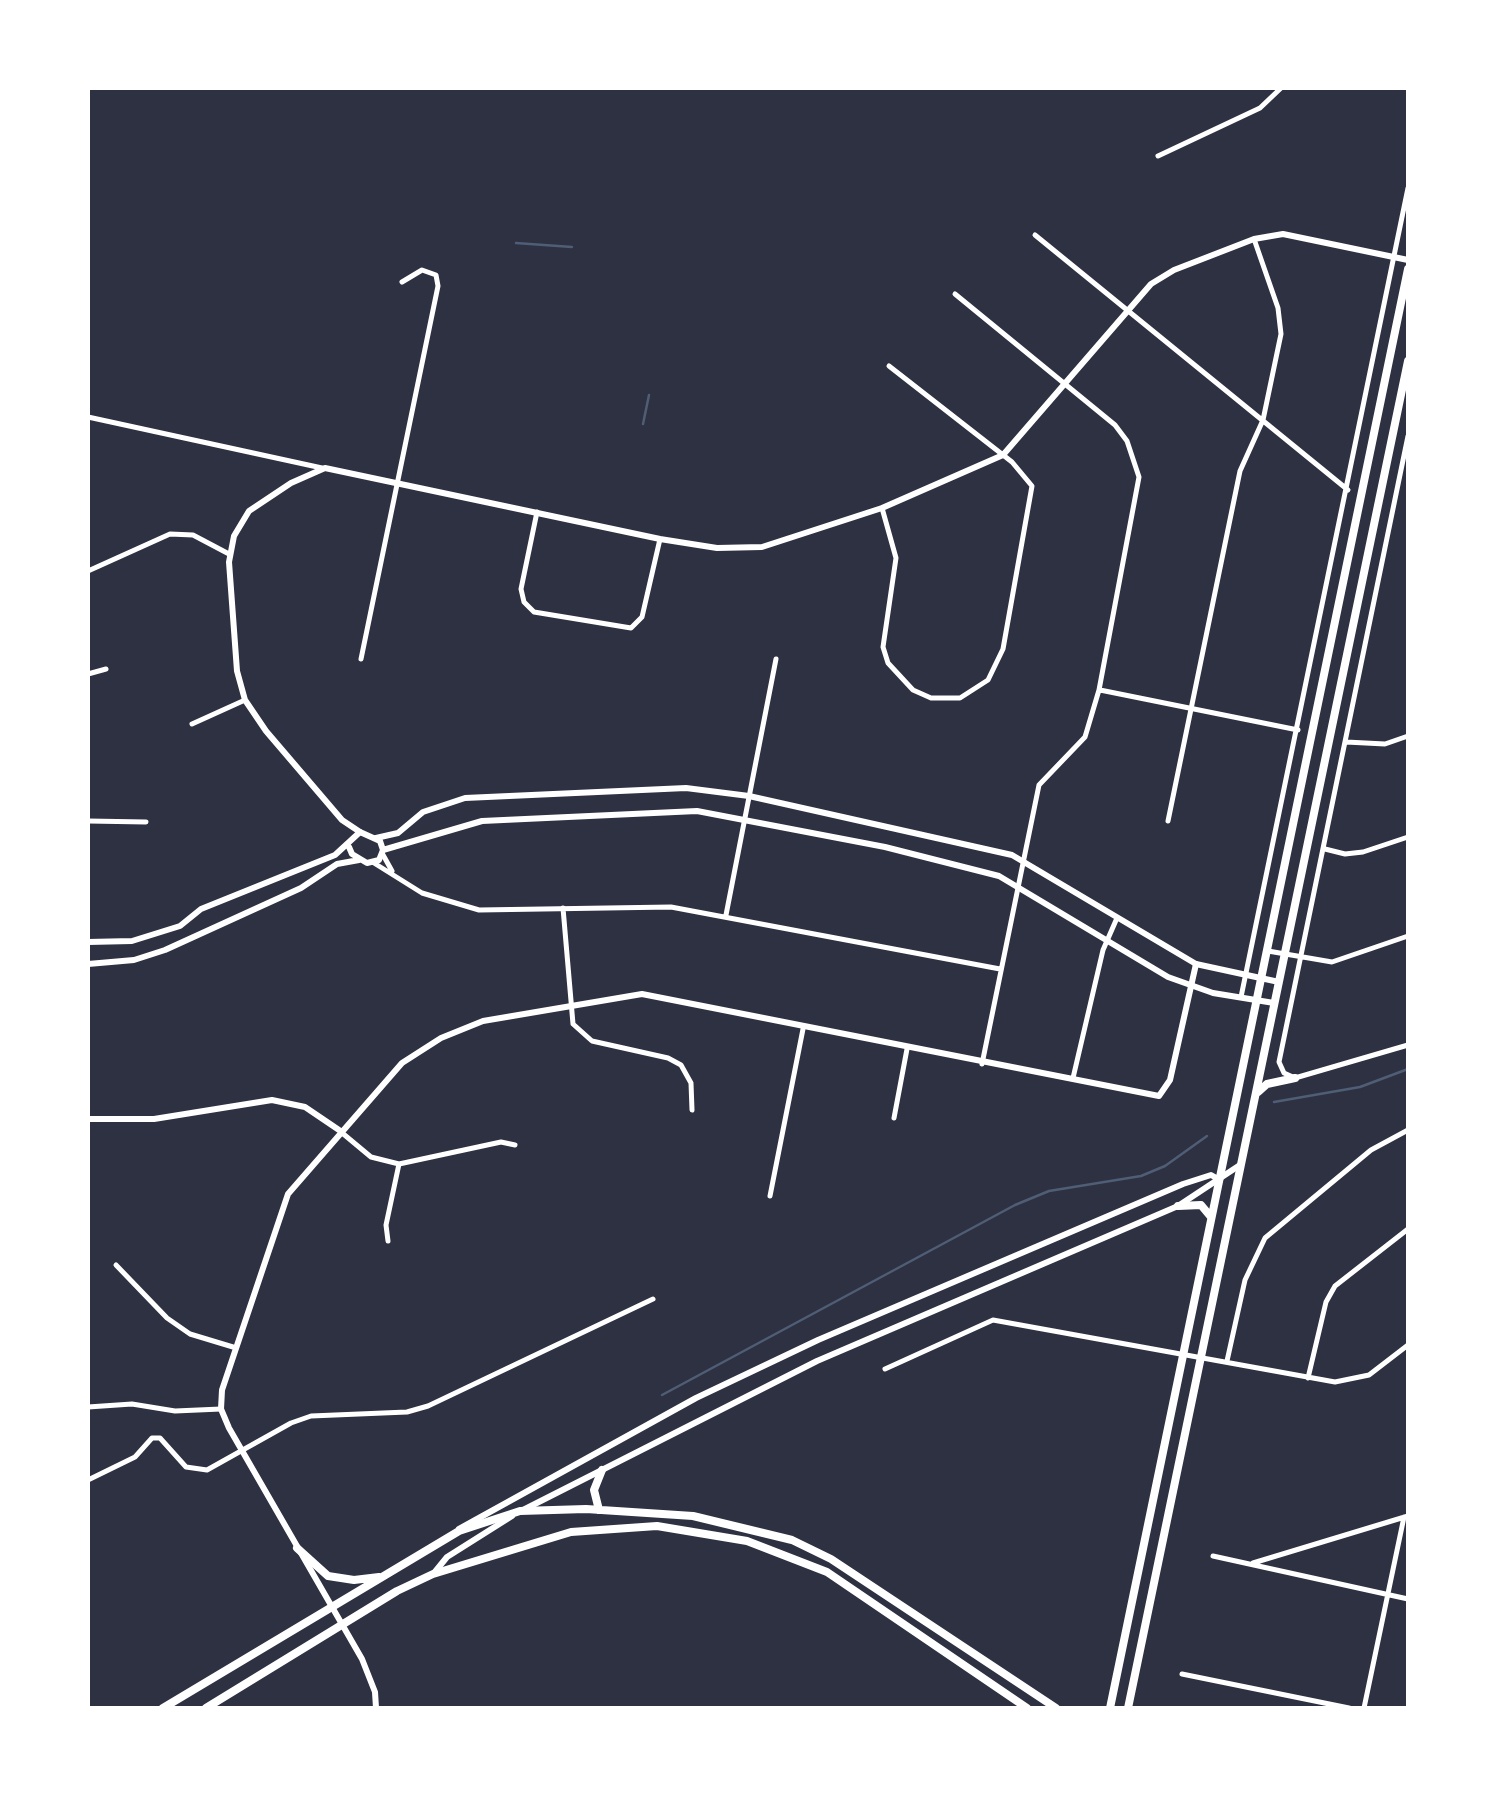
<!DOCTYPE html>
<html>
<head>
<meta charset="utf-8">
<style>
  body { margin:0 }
  #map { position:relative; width:1496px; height:1796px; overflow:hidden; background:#2d3142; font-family:Ubuntu,sans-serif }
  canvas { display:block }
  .frame { position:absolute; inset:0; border:90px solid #fff; pointer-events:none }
</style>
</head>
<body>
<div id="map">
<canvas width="1496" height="1796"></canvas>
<div class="frame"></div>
</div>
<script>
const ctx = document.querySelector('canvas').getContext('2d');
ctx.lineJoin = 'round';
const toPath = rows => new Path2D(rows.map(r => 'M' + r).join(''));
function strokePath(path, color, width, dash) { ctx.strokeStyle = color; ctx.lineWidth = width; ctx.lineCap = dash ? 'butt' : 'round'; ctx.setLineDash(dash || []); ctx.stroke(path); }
strokePath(toPath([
  [516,243,572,247],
  [643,424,649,395],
  [1274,1102,1360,1087,1408,1069],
  [662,1395,1015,1205,1049,1191,1141,1176,1165,1166,1207,1136]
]), '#4f5d75', 2.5);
strokePath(toPath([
  [1158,156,1260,108,1281,88],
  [1035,235,1348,490],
  [955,294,1115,425,1127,441,1139,477,1099,690,1085,737,1039,785,982,1064],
  [88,417,322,468],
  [1408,436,1279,1062,1284,1073,1295,1078,1408,1045],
  [882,508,896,558,883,647,888,663,913,690,931,698,960,698,988,680,1003,649,1032,486,1012,462,889,366],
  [537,512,521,589,524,602,534,612,631,628,642,617,660,539],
  [88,571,170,534,193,535,229,554],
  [361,659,438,286,436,275,422,270,402,282],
  [88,674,106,669],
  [1100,690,1298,730],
  [192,724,245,700],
  [1346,742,1385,744,1408,736],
  [88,821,146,822],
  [1168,821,1240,471,1263,420,1281,334,1278,308,1254,239],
  [1325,849,1345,854,1363,852,1408,837],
  [382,853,392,871],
  [374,863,422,893,479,910,671,907,1000,969],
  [563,908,573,1024,592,1041,668,1058,681,1065,691,1083,692,1110],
  [726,915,776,659],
  [1268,951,1332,962,1408,936],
  [1241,997,1408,188],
  [1073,1078,1103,950,1117,918],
  [894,1118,907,1049],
  [341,1132,371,1157,399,1164,501,1142,515,1145],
  [770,1196,803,1029],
  [388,1241,386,1225,399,1164],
  [116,1265,167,1318,190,1334,233,1347],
  [1227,1361,1245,1280,1265,1238,1371,1150,1408,1130],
  [885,1369,993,1320,1335,1382,1369,1375,1408,1345],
  [1308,1378,1326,1302,1335,1286,1408,1229],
  [88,1407,132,1404,175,1411,221,1409],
  [88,1480,135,1457,152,1438,160,1438,186,1467,207,1470,291,1423,311,1416,407,1412,428,1406,653,1299],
  [1213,1556,1408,1599],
  [1253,1563,1408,1516],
  [1182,1674,1349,1708],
  [1364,1708,1404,1517]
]), '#fff', 5);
strokePath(toPath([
  [360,832,342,820,266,731,245,700,237,671,229,562,234,536,249,511,291,483,325,468,660,539,717,548,762,547,882,508,1003,455,1151,284,1174,270,1254,239,1283,234,1408,260],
  [88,1119,154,1119,272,1100,305,1107,339,1130],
  [376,1708,375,1692,362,1659,229,1428,221,1409,222,1390,288,1194,402,1063,441,1038,483,1021,642,994,1159,1096,1170,1080,1196,964]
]), '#fff', 6);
strokePath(toPath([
  [376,838,398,833,423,812,465,798,686,788,749,796,1012,855,1196,964,1279,982],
  [349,847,352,854,367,863,379,860,383,850],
  [383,850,482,821,697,811,885,847,999,876,1168,977,1213,993,1274,1003],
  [88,942,132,941,180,926,201,909,335,855,360,832,380,841,383,850],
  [88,964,134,960,165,950,301,888,337,864,359,860],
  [523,1510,817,1361,1178,1206,1240,1165],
  [459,1529,696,1398,818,1340,1183,1184,1211,1175,1220,1180],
  [434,1573,447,1557,512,1516]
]), '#fff', 6);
strokePath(toPath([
  [1258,1092,1267,1084,1295,1078],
  [1178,1206,1201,1205,1211,1217],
  [599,1510,594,1490,602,1470],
  [297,1548,328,1576,354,1580,379,1577],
  [163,1708,459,1531,520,1511,586,1509,693,1516,792,1540,831,1559,1056,1708],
  [206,1708,397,1591,433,1574,571,1532,657,1526,747,1541,827,1572,1027,1708],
  [1110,1708,1408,269],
  [1128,1708,1408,361]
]), '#fff', 8);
</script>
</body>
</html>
